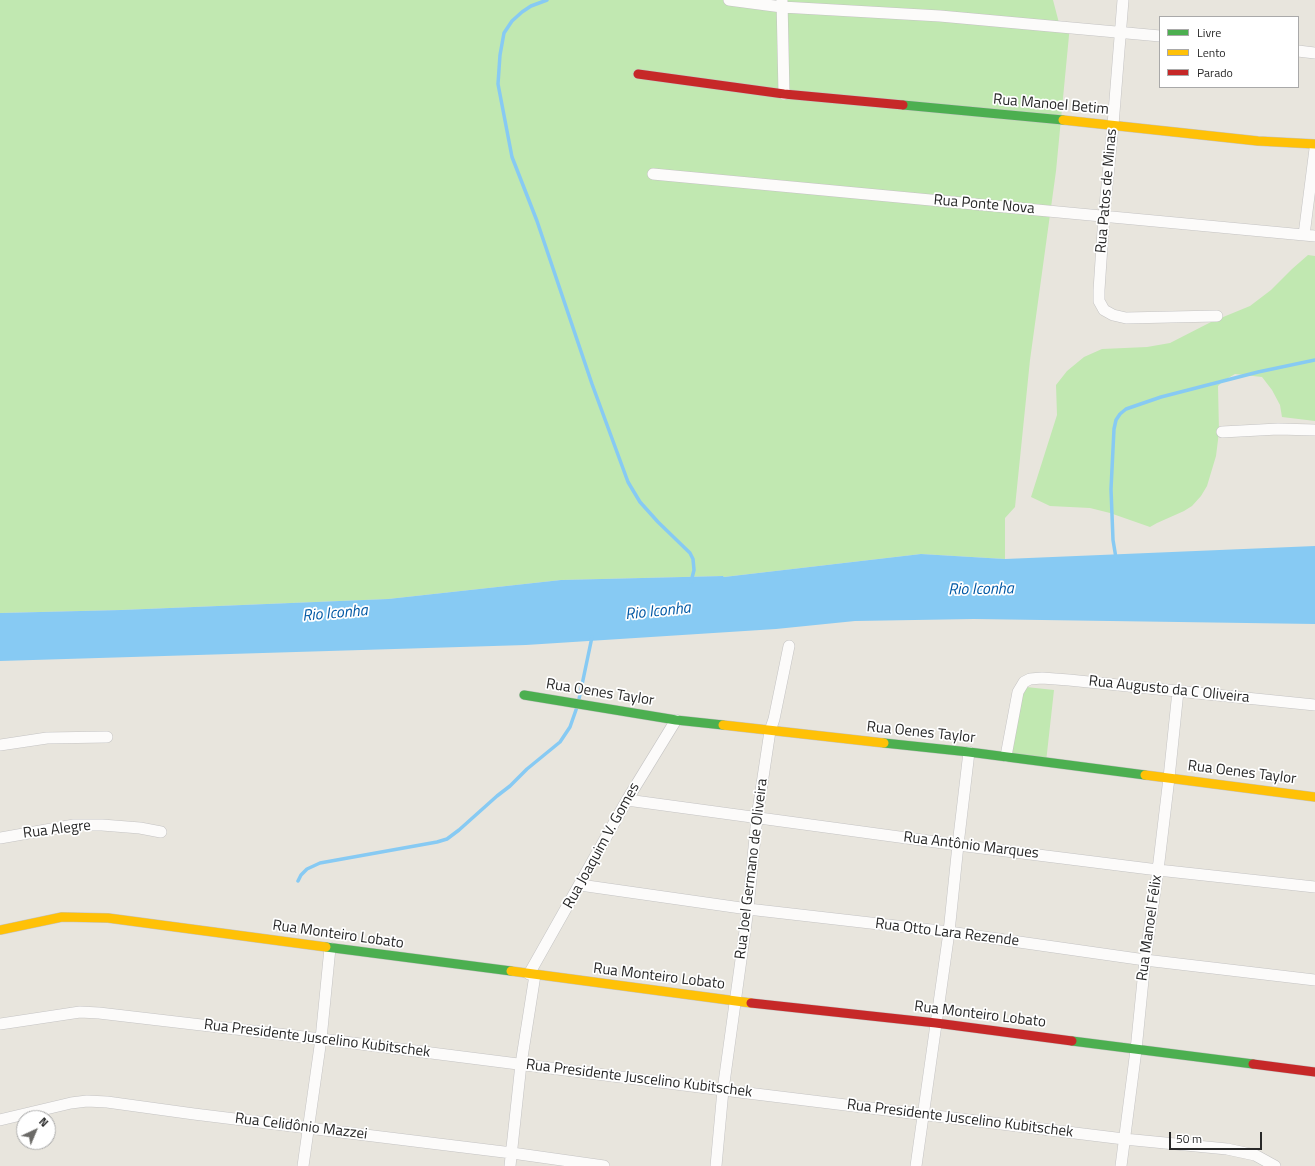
<!DOCTYPE html>
<html>
<head>
<meta charset="utf-8">
<style>
  body { margin:0 }
  #map { position:relative; width:1315px; height:1166px; overflow:hidden; background:#e8e5dd; font-family:"Titillium Web",sans-serif }
  canvas { display:block }
  .legend { position:absolute; left:1159px; top:16px; width:140px; height:72px; box-sizing:border-box; background:#fff; border:1px solid #a9a9a9; margin:0; padding:5px 7px; list-style:none; font-size:12px; color:#282828 }
  .legend li { display:flex; align-items:center; gap:8px; height:20px }
  .legend b { width:20px; border:1px solid #a9a9a9 }
  .north { position:absolute; left:16px; top:1110px; width:40px; height:40px; box-sizing:border-box; background:#fff; border:1px solid #a9a9a9; border-radius:50%; rotate:44deg; font-size:11px; font-weight:700; line-height:16px; text-align:center; color:#282828 }
  .north::after { content:''; display:block; margin:auto; width:14px; height:18px; background:#6b6a67; clip-path:polygon(50% 0,100% 100%,50% 72%,0 100%) }
  .scale { position:absolute; left:1169px; top:1132px; width:93px; height:18px; box-sizing:border-box; border:2px solid #282828; border-top:0; padding-left:5px; font-size:12px; line-height:14px; white-space:nowrap; color:#282828; -webkit-text-stroke:3px #fff; paint-order:stroke }
</style>
</head>
<body>
<div id="map">
<canvas width="1315" height="1166"></canvas>
<ul class="legend">
<li><b style="height:5px;background:#4caf50"></b>Livre</li>
<li><b style="height:5px;background:#ffc107"></b>Lento</li>
<li><b style="height:5px;background:#c62828"></b>Parado</li>
</ul>
<div class="north">N</div>
<div class="scale">50 m</div>
</div>
<script>
const ctx = document.querySelector('canvas').getContext('2d');
ctx.lineJoin = 'round';
function paint(path, color) { ctx.fillStyle = color; ctx.fill(path, 'evenodd'); }
const toPath = rows => new Path2D(rows.map(r => 'M' + r).join(''));
function strokePath(path, color, width, dash) { ctx.strokeStyle = color; ctx.lineWidth = width; ctx.lineCap = dash ? 'butt' : 'round'; ctx.setLineDash(dash || []); ctx.stroke(path); }
function drawText(font, color, halo, rows, align = 'center') {
  ctx.font = font + ' "Titillium Web",sans-serif'; ctx.lineWidth = 3.5; ctx.setLineDash([]); ctx.textBaseline = 'middle'; ctx.strokeStyle = halo; ctx.fillStyle = color; for (const [text, x, y, turn = 0] of rows) {
    ctx.save(); ctx.translate(x, y); ctx.rotate((+turn || 0) * Math.PI / 180); ctx.textAlign = isNaN(turn) ? turn : align; if (halo) ctx.strokeText(text, 0, 0); ctx.fillText(text, 0, 0); ctx.restore();
  }
}
paint(toPath([
  [0,0,1053,0,1059,23,1070,25,1056,171,1030,360,1015,507,1005,518,1005,559,921,554,724,577,723,576,561,580,388,599,121,610,0,613],
  [1308,255,1315,256,1315,421,1282,417,1280,405,1272,390,1262,377,1235,374,1223,381,1218,386,1219,432,1216,456,1207,486,1201,496,1192,506,1184,511,1157,523,1150,527,1110,513,1090,508,1050,506,1031,497,1057,415,1056,385,1067,371,1084,357,1102,349,1147,347,1170,343,1211,322,1250,306,1271,290,1292,269],
  [1017,686,1054,690,1046,762,1001,759]
]), '#c1e8b1');
paint(toPath([
  [1315,546,1315,624,974,619,855,621,776,629,526,645,0,661,0,613,121,610,388,599,561,580,723,576,724,577,921,554,1005,559]
]), '#87caf3');
strokePath(toPath([
  [547,0,531,6,522,12,512,21,504,33,500,55,498,84,512,157,537,221,592,384,628,482,640,502,658,522,690,553,693,559,694,570,691,582],
  [1116,558,1113,540,1111,489,1114,429,1116,420,1120,414,1126,409,1161,397,1258,372,1315,360],
  [579,699,592,637],
  [298,881,301,875,307,869,320,863,437,842,447,839,459,830,497,796,510,786,527,769,560,742,570,727,577,707]
]), '#87caf3', 3.5);
const street = toPath([
  [729,0,782,7,940,16,1160,36],
  [782,0,784,94],
  [1123,0,1113,125,1104,216,1099,290,1099,301,1104,310,1113,315,1126,318,1217,316],
  [1298,51,1315,53],
  [653,174,1315,236],
  [1304,235,1315,149],
  [1222,432,1278,429,1315,430],
  [0,745,47,738,107,737],
  [1006,756,1018,692,1024,682,1030,679,1042,678,1069,680,1315,705],
  [627,800,958,845,1158,870,1315,887],
  [0,838,74,825,102,825,140,828,161,832],
  [580,885,748,909,949,932,1145,960,1315,980],
  [529,974,627,800,676,720],
  [0,1024,80,1012,99,1013,321,1039,723,1090,1124,1139,1227,1149,1255,1155,1275,1166],
  [0,1120,71,1103,87,1101,107,1102,194,1114,512,1153,604,1166],
  [303,1166,321,1039,330,948],
  [510,1166,521,1064,535,975],
  [716,1166,723,1090,748,909,757,817,770,731,774,719,789,646],
  [916,1166,949,932,958,845,969,752],
  [1121,1166,1136,1050,1145,960,1158,870,1169,778,1178,691]
]);
const fast = toPath([
  [903,105,1063,120],
  [524,695,676,720,723,725],
  [884,743,969,752,1145,775],
  [326,947,511,971],
  [1072,1041,1253,1064]
]);
const slow = toPath([
  [1063,120,1258,141,1315,144],
  [723,725,884,743],
  [1145,775,1315,797],
  [0,930,62,917,108,918,326,947],
  [511,971,751,1003]
]);
const jam = toPath([
  [638,74,784,94,903,105],
  [751,1003,936,1023,1072,1041],
  [1253,1064,1315,1072]
]);
strokePath(street, '#c4c3c3', 12);
strokePath(fast, '#c4c3c3', 10);
strokePath(slow, '#c4c3c3', 10);
strokePath(jam, '#c4c3c3', 10);
strokePath(street, '#fcfbfa', 11);
strokePath(fast, '#4caf50', 9);
strokePath(slow, '#ffc107', 9);
strokePath(jam, '#c62828', 9);
drawText('15px', '#282828', '#fff', [
  ["Rua Manoel Betim",1051,105,5],
  ["Rua Patos de Minas",1107,191,-85],
  ["Rua Ponte Nova",984,205,5],
  ["Rua Augusto da C Oliveira",1169,690,6],
  ["Rua Oenes Taylor",600,693,9],
  ["Rua Oenes Taylor",921,733,6],
  ["Rua Oenes Taylor",1242,773,7],
  ["Rua Alegre",57,830,-7],
  ["Rua Joaquim V. Gomes",602,846,-61],
  ["Rua Antônio Marques",971,846,7],
  ["Rua Joel Germano de Oliveira",752,869,-83],
  ["Rua Manoel Félix",1150,928,-82],
  ["Rua Otto Lara Rezende",947,933,7],
  ["Rua Monteiro Lobato",338,935,8],
  ["Rua Monteiro Lobato",659,977,7],
  ["Rua Monteiro Lobato",980,1015,7],
  ["Rua Presidente Juscelino Kubitschek",317,1039,7],
  ["Rua Presidente Juscelino Kubitschek",639,1079,7],
  ["Rua Presidente Juscelino Kubitschek",960,1119,7],
  ["Rua Celidônio Mazzei",301,1127,7]
]);
drawText('italic 16px', '#0058a4', '#fff', [
  ["Rio Iconha",981,590,-1],
  ["Rio Iconha",658,612,-6],
  ["Rio Iconha",335,614,-5]
]);
</script>
</body>
</html>
